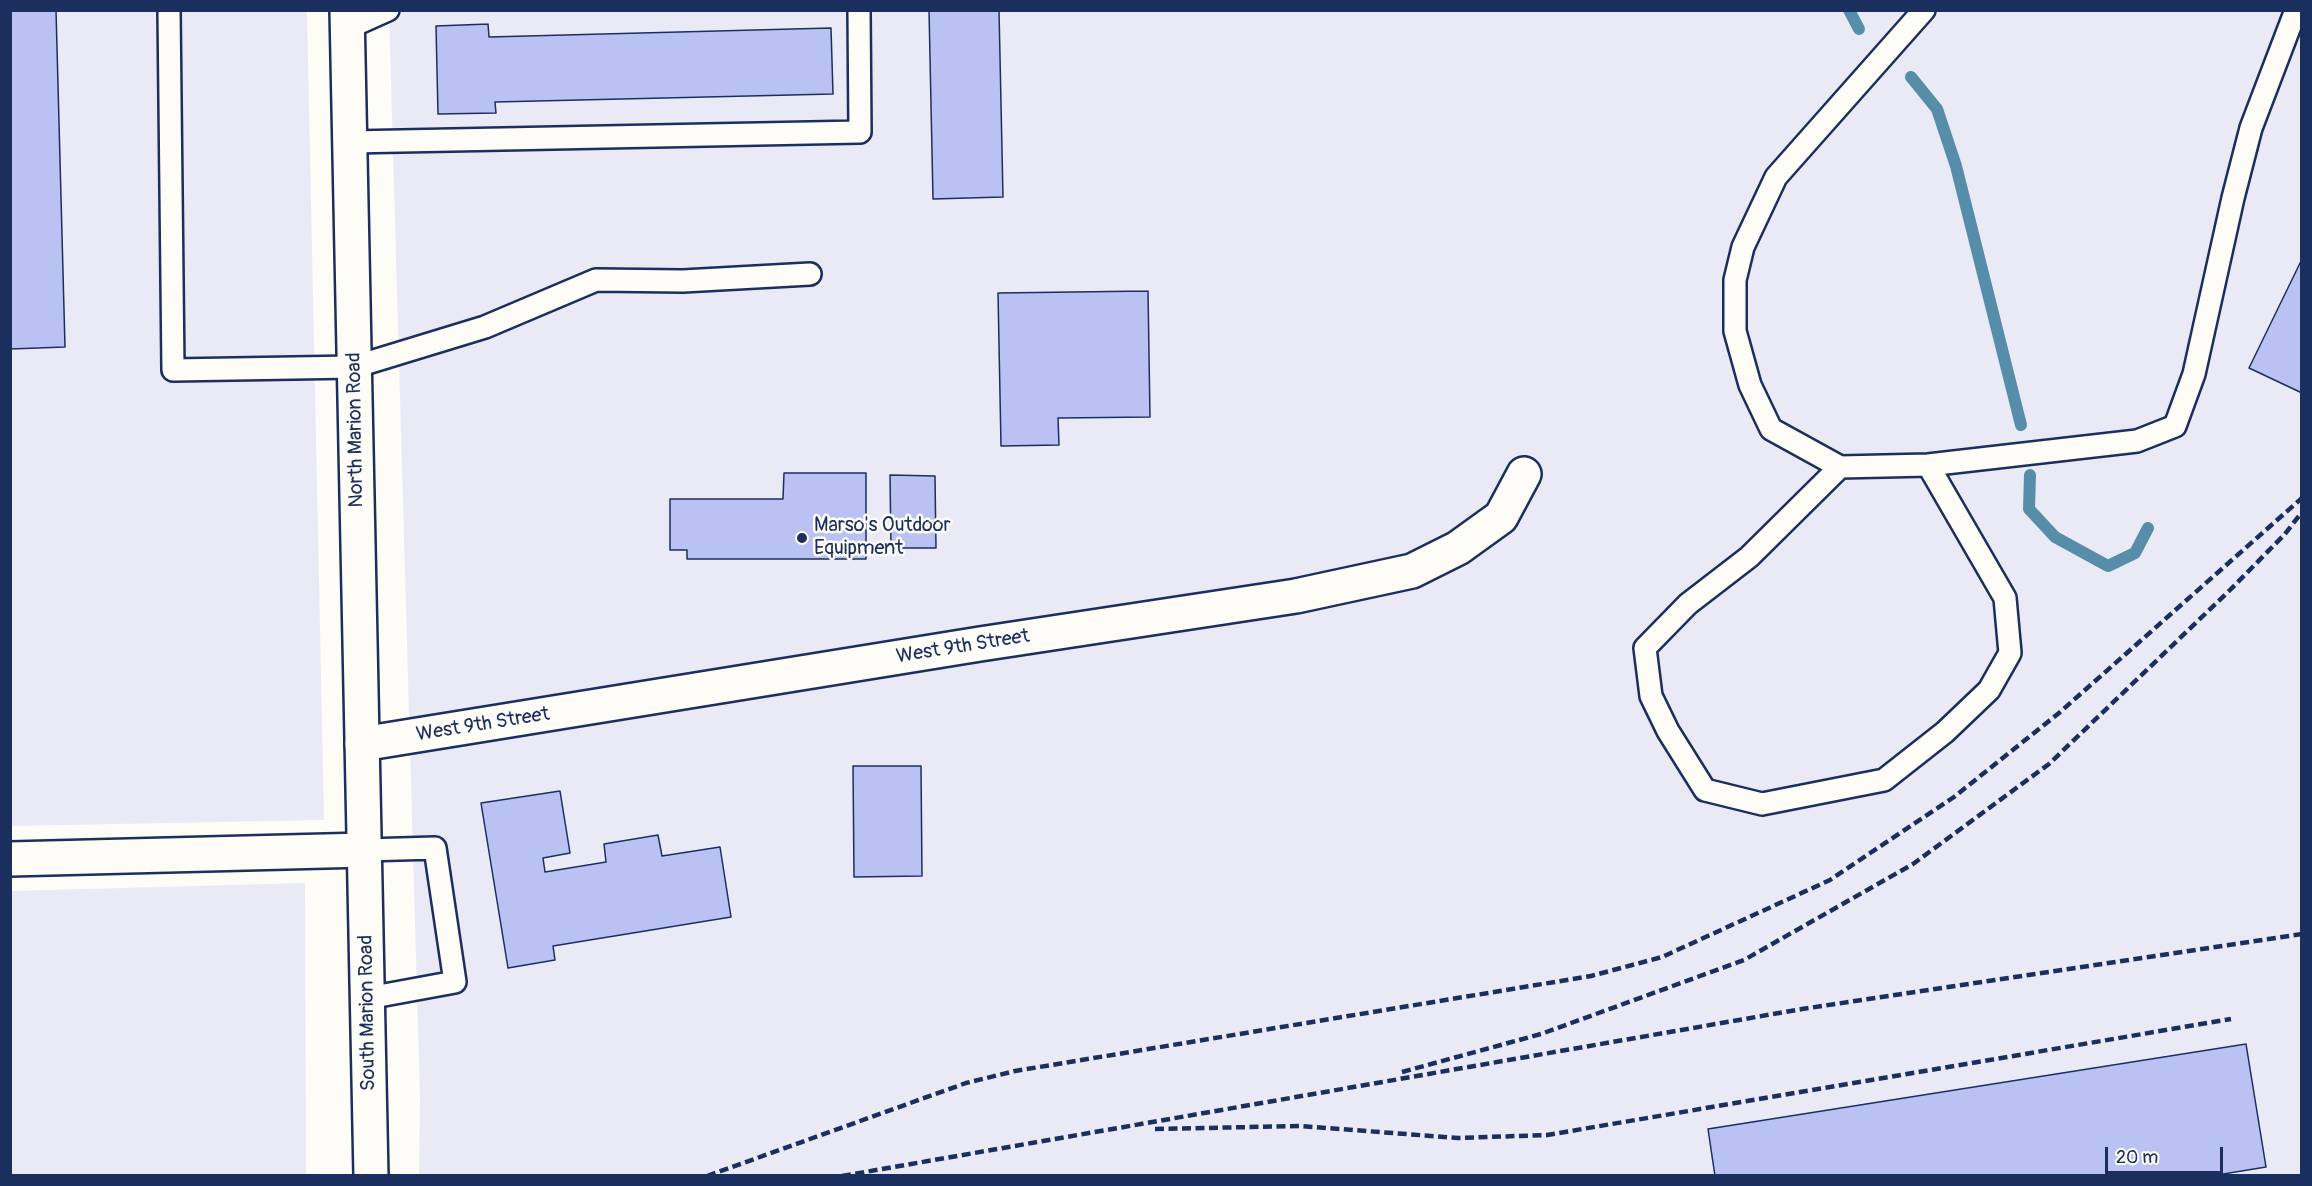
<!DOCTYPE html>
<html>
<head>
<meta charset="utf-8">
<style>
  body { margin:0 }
  #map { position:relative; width:2312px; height:1186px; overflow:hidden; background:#fdfcf7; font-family:Pangolin,sans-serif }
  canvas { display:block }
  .frame { position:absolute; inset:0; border:12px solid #1b2f5e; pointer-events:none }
  .scale { position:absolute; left:2105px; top:1147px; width:118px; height:27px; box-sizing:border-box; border:3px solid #1b2f5e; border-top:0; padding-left:8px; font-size:18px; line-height:21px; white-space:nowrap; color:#1b2f5e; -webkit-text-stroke:4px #fdfcf7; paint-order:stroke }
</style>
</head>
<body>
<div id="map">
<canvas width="2312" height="1186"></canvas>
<div class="frame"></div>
<div class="scale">20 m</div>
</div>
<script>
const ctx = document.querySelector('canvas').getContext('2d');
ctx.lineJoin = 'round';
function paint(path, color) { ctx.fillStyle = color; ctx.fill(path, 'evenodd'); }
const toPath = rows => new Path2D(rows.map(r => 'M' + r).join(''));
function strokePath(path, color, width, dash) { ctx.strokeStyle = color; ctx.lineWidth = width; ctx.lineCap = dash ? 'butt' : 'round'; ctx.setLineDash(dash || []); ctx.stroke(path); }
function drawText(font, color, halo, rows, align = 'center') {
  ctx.font = font + ' Pangolin,sans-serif'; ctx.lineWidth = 5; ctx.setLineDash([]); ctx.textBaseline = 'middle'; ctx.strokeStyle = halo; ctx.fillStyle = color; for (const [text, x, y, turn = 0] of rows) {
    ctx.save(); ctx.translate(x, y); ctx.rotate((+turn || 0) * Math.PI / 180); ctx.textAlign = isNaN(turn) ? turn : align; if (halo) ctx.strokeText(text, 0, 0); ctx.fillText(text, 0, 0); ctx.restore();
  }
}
paint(toPath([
  [10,11,307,11,324,820,11,826],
  [389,11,2301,11,2301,1175,419,1175,420,1098],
  [305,883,306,1175,11,1175,11,891]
]), '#e9eaf6');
strokePath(toPath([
  [1849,10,1859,29],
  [1911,77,1937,109,1956,166,2021,425],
  [2030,475,2029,509,2055,537,2108,566,2135,553,2148,528]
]), '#568da9', 12);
const building = toPath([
  [10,10,56,10,65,347,10,349,10,10],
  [929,10,999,10,1003,197,933,199,929,10],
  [488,24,489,37,831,28,833,94,495,102,496,113,438,114,436,26,488,24],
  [2302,259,2302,393,2249,368,2302,259],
  [1148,291,1150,417,1058,418,1059,445,1001,446,998,293,1148,291],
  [784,473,866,473,866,559,687,559,687,550,670,550,670,499,783,499,784,473],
  [890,475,935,476,936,548,891,548,890,475],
  [853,766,921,766,922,876,854,877,853,766],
  [560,791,570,853,543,858,545,872,606,862,604,844,658,835,662,856,720,847,731,917,553,946,555,960,508,968,481,803,560,791],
  [2246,1044,2266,1167,2211,1176,1715,1176,1708,1129,2246,1044]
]);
paint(building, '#bac1f3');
strokePath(building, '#1b2f5e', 1.5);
const lane = toPath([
  [169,10,173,370,354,367,485,327,596,280,683,281,810,274],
  [1924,10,1776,177,1743,247,1735,280,1735,331,1750,385,1771,429,1840,467,1928,465,2137,441,2175,426,2194,374,2233,198,2251,128,2296,10],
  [348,28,388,10],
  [350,142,860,132,859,10],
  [1840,467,1749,557,1688,604,1645,648,1651,696,1668,731,1705,790,1762,804,1884,780,1945,732,1989,690,2010,653,2005,598,1928,465],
  [365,850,435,848,455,982,368,998]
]);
const street = toPath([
  [362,744,980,644,1296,596,1412,571,1458,548,1501,517,1524,474],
  [10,859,365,850]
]);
const secondary = toPath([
  [347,10,371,1176]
]);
strokePath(lane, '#1b2f5e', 26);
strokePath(street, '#1b2f5e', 38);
strokePath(secondary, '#1b2f5e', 38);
strokePath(lane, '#fdfcf7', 21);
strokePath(street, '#fdfcf7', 33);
strokePath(secondary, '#fdfcf7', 33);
strokePath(toPath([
  [1402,1072,1541,1034,1744,960,1913,864,2049,764,2230,590,2285,534,2302,512],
  [1155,1129,1300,1126,1458,1138,1547,1135,2231,1019],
  [707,1176,966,1083,1015,1071,1591,976,1662,957,1830,880,1954,797,2059,713,2302,498],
  [842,1176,1802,1009,2302,934]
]), '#1b2f5e', 4.5, [9, 4.5]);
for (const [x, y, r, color] of [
  [802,538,6,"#1b2f5e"]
]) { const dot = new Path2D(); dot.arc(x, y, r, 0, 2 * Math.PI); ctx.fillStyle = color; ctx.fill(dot); strokePath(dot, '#fdfcf7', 2); }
drawText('20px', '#1b2f5e', '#fdfcf7', [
  ["North Marion Road",356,430,-91],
  ["West 9th Street",963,647,-9],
  ["West 9th Street",483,725,-9],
  ["South Marion Road",368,1013,-91]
]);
drawText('20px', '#1b2f5e', '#fdfcf7', [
  ["Marso's Outdoor",814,526],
  ["Equipment",814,549]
], 'left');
</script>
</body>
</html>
